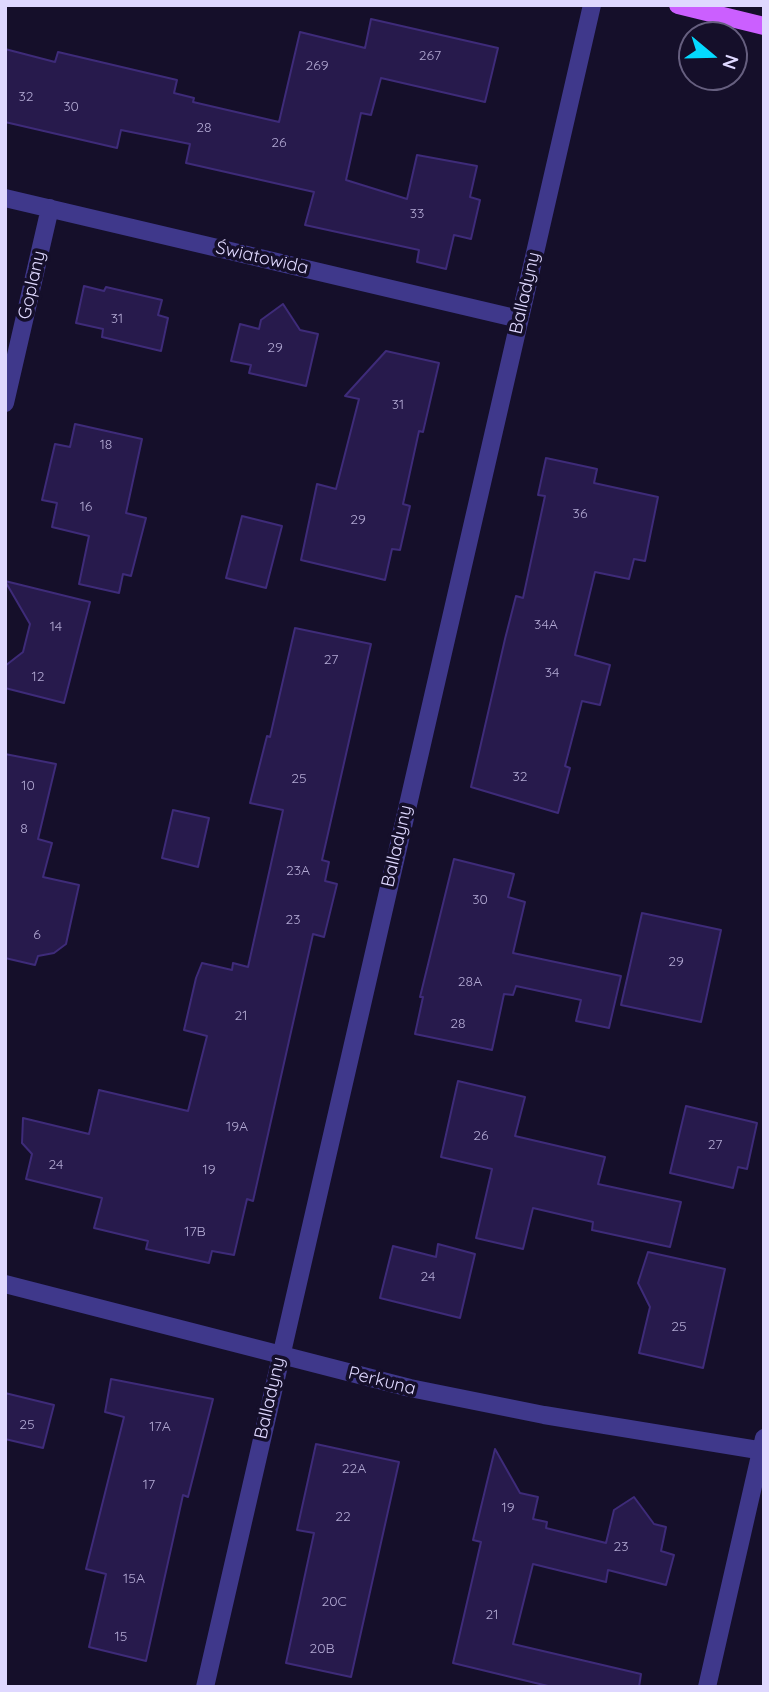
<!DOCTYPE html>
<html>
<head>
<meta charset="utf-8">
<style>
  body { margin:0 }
  #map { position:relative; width:769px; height:1692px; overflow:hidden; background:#150f2a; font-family:Quicksand,sans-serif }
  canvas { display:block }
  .frame { position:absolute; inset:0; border:7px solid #dfd8ff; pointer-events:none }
  .north { position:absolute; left:678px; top:21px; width:70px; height:70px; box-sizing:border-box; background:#150f2a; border:2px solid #665f7f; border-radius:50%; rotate:109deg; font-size:19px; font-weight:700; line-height:28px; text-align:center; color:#dfd8ff }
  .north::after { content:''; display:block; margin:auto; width:24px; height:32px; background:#04daff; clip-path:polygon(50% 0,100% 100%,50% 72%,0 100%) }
</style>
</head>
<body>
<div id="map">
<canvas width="769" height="1692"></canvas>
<div class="frame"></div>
<div class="north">N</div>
</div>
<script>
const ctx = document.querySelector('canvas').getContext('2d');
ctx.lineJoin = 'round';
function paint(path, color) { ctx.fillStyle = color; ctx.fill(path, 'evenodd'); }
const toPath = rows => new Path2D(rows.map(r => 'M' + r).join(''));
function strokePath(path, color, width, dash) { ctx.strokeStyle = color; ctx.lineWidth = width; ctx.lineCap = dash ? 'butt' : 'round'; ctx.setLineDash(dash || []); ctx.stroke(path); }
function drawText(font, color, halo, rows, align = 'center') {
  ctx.font = font + ' Quicksand,sans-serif'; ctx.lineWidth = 7; ctx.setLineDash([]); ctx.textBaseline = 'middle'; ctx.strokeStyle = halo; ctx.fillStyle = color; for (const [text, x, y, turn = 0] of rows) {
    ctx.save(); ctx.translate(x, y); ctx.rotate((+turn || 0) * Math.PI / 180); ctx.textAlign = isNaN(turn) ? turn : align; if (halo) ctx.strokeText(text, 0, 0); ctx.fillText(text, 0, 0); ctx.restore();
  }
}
const building = toPath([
  [371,19,498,48,485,102,381,78,371,115,361,113,346,180,407,199,417,155,477,166,470,197,480,200,471,239,454,235,446,269,417,262,419,250,305,225,314,192,186,163,190,144,121,130,117,148,5,122,5,49,55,62,58,52,177,80,174,93,194,98,193,102,279,122,300,32,365,48,371,19],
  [84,286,104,291,106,287,162,300,158,315,168,318,161,351,102,337,103,329,76,323,84,286],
  [283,304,300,330,318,334,306,386,249,373,251,365,231,361,240,324,259,329,261,320,283,304],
  [386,351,439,363,423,432,419,431,403,504,410,506,400,550,392,549,385,580,301,560,317,484,336,489,359,399,345,396,386,351],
  [75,424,142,439,126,513,146,518,131,576,123,574,119,593,79,584,89,536,52,527,57,503,42,500,55,444,70,447,75,424],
  [546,458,597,469,594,483,658,497,645,561,634,559,629,579,595,572,575,655,610,665,600,705,582,701,565,766,570,768,558,813,471,787,505,639,516,596,523,598,545,496,538,495,546,458],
  [242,516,282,526,266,588,226,578,242,516],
  [5,581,90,602,64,703,5,688,5,666,23,652,30,624,5,581],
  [295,628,371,644,322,860,329,862,325,881,337,884,324,937,313,934,253,1201,247,1199,234,1255,212,1251,209,1263,146,1249,148,1241,94,1228,102,1198,26,1179,32,1154,22,1143,23,1118,89,1134,99,1090,188,1111,207,1036,184,1030,196,978,202,963,232,970,233,963,248,967,283,810,250,803,267,736,270,737,295,628],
  [5,754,56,764,38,839,52,843,43,877,79,885,66,944,54,953,38,956,35,965,5,958,5,754],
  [173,810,209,818,198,867,162,858,173,810],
  [454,859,514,874,508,897,525,902,513,953,621,976,609,1028,576,1021,581,1000,516,986,513,995,504,994,492,1050,415,1034,423,997,420,997,454,859],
  [642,913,721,930,701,1022,621,1005,642,913],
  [458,1081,525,1097,515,1136,605,1157,598,1184,681,1202,670,1247,592,1230,593,1222,533,1208,523,1249,476,1238,492,1169,441,1157,458,1081],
  [686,1106,757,1123,747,1169,738,1167,733,1188,670,1173,686,1106],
  [438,1244,475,1254,460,1318,380,1298,393,1246,436,1257,438,1244],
  [648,1252,725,1269,703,1368,639,1353,650,1307,638,1283,648,1252],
  [111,1379,213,1399,188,1497,183,1495,146,1661,89,1647,106,1574,86,1569,124,1417,105,1412,111,1379],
  [5,1393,54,1405,43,1448,5,1439,5,1393],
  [316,1444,399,1462,351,1677,286,1663,314,1533,297,1530,316,1444],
  [495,1449,520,1493,538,1497,533,1519,547,1522,546,1528,606,1543,614,1510,634,1497,654,1524,666,1527,661,1551,674,1555,666,1585,608,1570,606,1582,533,1564,513,1644,641,1674,639,1687,552,1687,453,1663,481,1542,473,1540,495,1449]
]);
paint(building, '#271a4c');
strokePath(building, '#3e2b79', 2);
strokePath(toPath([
  [5,198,519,319],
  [5,403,50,208],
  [5,1284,410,1388,544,1415,764,1451],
  [205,1687,592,5],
  [707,1687,764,1438]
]), '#3f388b', 18);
strokePath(toPath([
  [678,5,764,26]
]), '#cb5fff', 18);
drawText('14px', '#b1a8d2', null, [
  ["267",430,56],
  ["269",317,66],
  ["32",26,97],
  ["30",71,107],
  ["28",204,128],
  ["26",279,143],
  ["33",417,214],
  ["31",117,319],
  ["29",275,348],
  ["31",398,405],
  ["18",106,445],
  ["16",86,507],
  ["36",580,514],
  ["29",358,520],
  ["34A",546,625],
  ["14",56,627],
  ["27",331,660],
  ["34",552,673],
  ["12",38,677],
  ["32",520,777],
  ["25",299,779],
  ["10",28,786],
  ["8",24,829],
  ["23A",298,871],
  ["30",480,900],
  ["23",293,920],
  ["6",37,935],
  ["29",676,962],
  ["28A",470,982],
  ["21",241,1016],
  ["28",458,1024],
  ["19A",237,1127],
  ["26",481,1136],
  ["27",715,1145],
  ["24",56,1165],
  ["19",209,1170],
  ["17B",195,1232],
  ["24",428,1277],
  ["25",679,1327],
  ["25",27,1425],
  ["17A",160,1427],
  ["22A",354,1469],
  ["17",149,1485],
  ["19",508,1508],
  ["22",343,1517],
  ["23",621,1547],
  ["15A",134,1579],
  ["20C",334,1602],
  ["21",492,1615],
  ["15",121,1637],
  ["20B",322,1649]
]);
drawText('18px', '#dfd8ff', '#150f2a', [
  ["Światowida",262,258,13],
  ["Goplany",32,285,-77],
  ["Balladyny",525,293,-77],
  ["Balladyny",397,846,-77],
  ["Perkuna",382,1381,14],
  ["Balladyny",270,1398,-77]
]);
</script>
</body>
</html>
